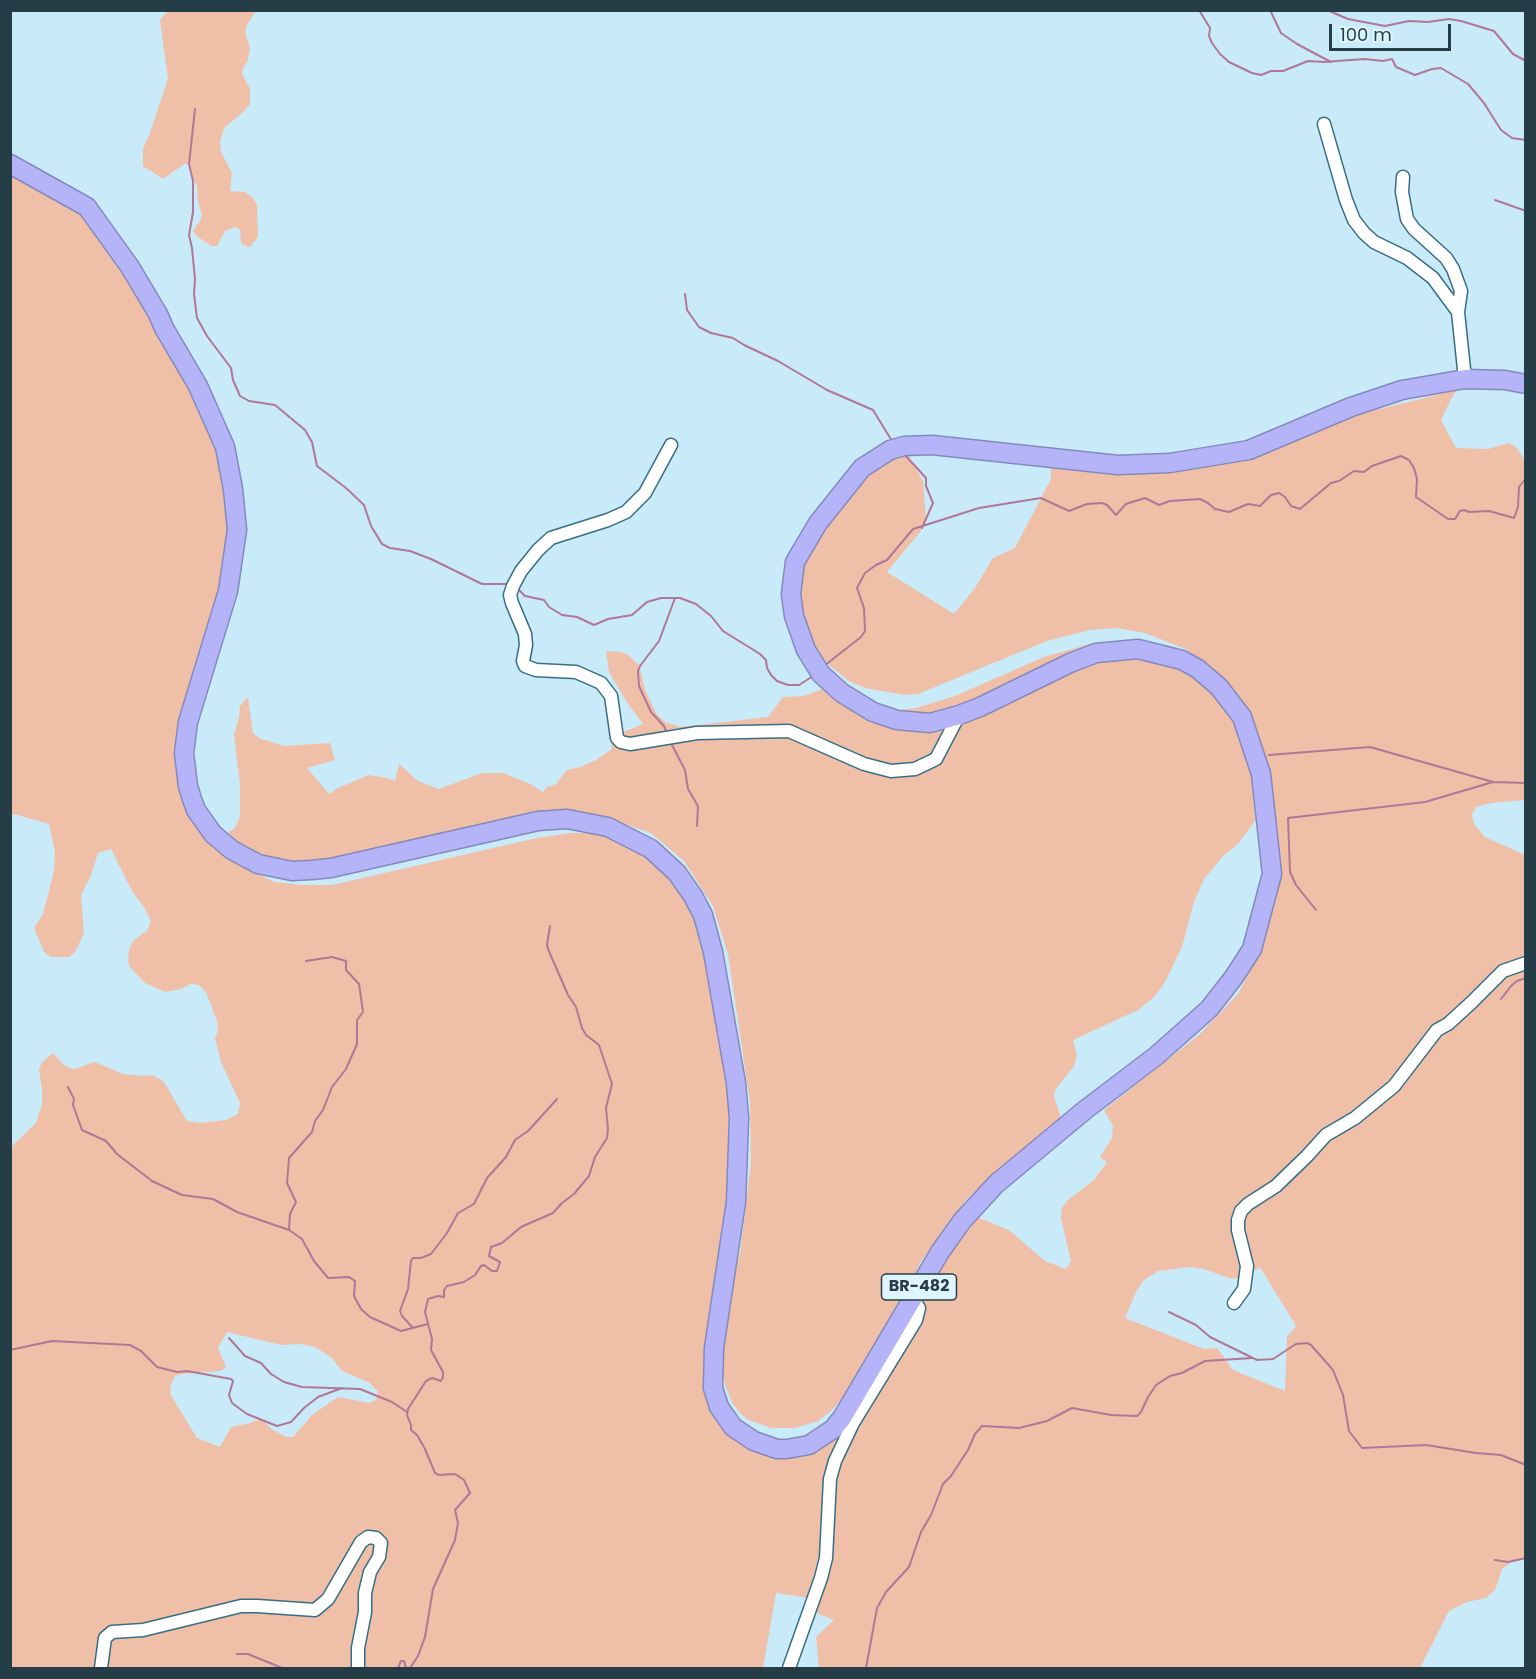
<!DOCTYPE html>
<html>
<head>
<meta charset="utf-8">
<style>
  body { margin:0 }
  #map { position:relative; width:1536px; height:1679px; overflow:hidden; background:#c8eaf9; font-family:Poppins,sans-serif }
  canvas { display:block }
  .frame { position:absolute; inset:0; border:12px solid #253d47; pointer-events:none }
  .scale { position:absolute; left:1329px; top:24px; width:122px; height:27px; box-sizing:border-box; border:3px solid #253d47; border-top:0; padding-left:8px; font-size:18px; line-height:21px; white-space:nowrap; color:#253d47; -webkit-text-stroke:4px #def5ff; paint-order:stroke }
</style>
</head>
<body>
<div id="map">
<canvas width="1536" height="1679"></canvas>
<div class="frame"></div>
<div class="scale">100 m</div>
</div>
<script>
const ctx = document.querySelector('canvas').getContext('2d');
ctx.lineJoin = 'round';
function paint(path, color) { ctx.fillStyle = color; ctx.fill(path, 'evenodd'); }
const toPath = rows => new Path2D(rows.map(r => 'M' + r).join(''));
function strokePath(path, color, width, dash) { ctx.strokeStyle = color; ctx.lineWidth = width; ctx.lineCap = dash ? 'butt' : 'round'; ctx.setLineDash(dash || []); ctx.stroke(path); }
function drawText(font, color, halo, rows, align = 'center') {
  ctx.font = font + ' Poppins,sans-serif'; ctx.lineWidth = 6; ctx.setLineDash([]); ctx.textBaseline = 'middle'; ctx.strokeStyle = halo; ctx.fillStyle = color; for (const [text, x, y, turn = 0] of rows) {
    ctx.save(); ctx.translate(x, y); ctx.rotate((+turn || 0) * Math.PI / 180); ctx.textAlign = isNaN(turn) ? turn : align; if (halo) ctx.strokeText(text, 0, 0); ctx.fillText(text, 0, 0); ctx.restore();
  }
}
paint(toPath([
  [173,11,256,11,247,25,245,33,250,48,248,60,243,69,242,74,250,89,250,104,243,112,224,128,220,142,221,152,232,173,230,191,245,192,253,198,257,205,258,237,250,247,243,245,241,242,240,229,235,227,225,231,217,246,211,246,198,237,193,231,200,221,202,215,198,201,197,186,193,179,189,164,184,164,163,179,143,166,143,149,150,133,168,79,160,20,167,12],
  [11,167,92,220,191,380,223,458,231,561,187,720,189,791,237,860,254,872,274,882,301,885,332,885,537,838,571,833,594,833,611,837,648,853,701,915,740,1124,707,1373,752,1443,817,1442,905,1332,925,1298,942,1262,972,1215,1009,1230,1045,1261,1066,1269,1071,1261,1061,1218,1062,1208,1068,1200,1094,1180,1107,1162,1100,1157,1112,1138,1113,1126,1104,1110,1199,1035,1238,994,1264,945,1272,889,1264,758,1261,744,1245,705,1223,678,1205,663,1186,649,1145,633,1117,628,1090,630,1047,641,918,694,905,695,865,688,849,681,830,666,811,645,794,604,807,543,871,465,905,450,923,481,926,519,920,532,887,572,954,614,975,588,993,558,1015,548,1051,479,1051,460,1121,464,1264,448,1364,413,1457,390,1451,399,1441,420,1456,448,1488,449,1509,443,1517,448,1525,461,1525,800,1491,803,1476,807,1472,815,1474,824,1485,837,1525,855,1525,1558,1514,1560,1502,1569,1495,1590,1486,1598,1467,1602,1449,1611,1420,1668,819,1668,816,1637,834,1620,819,1614,815,1610,816,1599,776,1593,763,1668,11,1668,10,1145,12,1146,36,1123,42,1105,42,1089,39,1070,42,1062,53,1053,64,1065,72,1069,79,1068,88,1064,95,1062,123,1074,143,1076,153,1075,164,1082,187,1121,200,1123,226,1120,238,1114,240,1103,221,1062,215,1038,218,1031,217,1021,206,992,199,985,191,984,181,989,165,992,145,983,130,967,128,961,129,949,134,940,147,931,151,921,144,907,132,891,111,849,98,853,91,875,81,895,84,933,75,952,69,957,51,957,44,952,34,928,43,914,47,899,54,871,55,852,49,824,18,815,11,814],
  [1190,1267,1204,1269,1229,1278,1241,1279,1260,1267,1296,1326,1287,1337,1285,1391,1233,1370,1217,1348,1204,1349,1125,1318,1136,1292,1144,1280,1158,1271],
  [227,1332,281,1345,300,1344,315,1347,332,1358,342,1371,370,1383,378,1392,376,1400,369,1403,338,1397,312,1415,293,1437,287,1437,274,1431,261,1419,250,1423,231,1427,220,1447,197,1438,170,1394,171,1384,175,1376,182,1374,220,1371,226,1367,218,1348],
  [1111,642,1148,648,1202,678,1231,711,1251,764,1255,821,1238,844,1223,856,1204,879,1194,902,1182,947,1164,984,1154,997,1138,1010,1073,1040,1077,1055,1074,1066,1055,1090,1054,1096,1060,1115,1063,1121,1001,1166,966,1200,920,1263,907,1292,842,1399,831,1411,818,1421,795,1428,771,1428,749,1420,742,1415,733,1404,725,1385,722,1366,733,1280,740,1253,751,1164,750,1102,728,954,713,906,684,861,651,833,615,821,576,818,300,873,245,849,228,832,235,828,240,816,240,784,234,735,239,717,240,706,248,697,252,728,253,733,259,738,284,746,330,743,335,760,307,768,329,794,338,788,369,775,387,778,395,781,399,764,418,781,439,789,482,773,503,773,530,784,543,792,547,787,556,784,567,770,580,767,596,760,612,749,611,740,621,733,643,724,626,701,609,672,606,651,620,652,628,655,639,665,645,690,656,713,665,722,680,727,768,717,783,697,804,696,825,688,892,711,916,708,955,696,1044,657,1090,644]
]), '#f0bfa8');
strokePath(toPath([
  [1199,10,1210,28,1209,36,1212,43,1220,54,1229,62,1252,73,1261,75,1271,71,1283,71,1308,61,1323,62,1365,59,1383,61,1392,59,1396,67,1415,75,1432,69,1441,68,1468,84,1484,103,1501,130,1512,138,1526,140],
  [1270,10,1281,33,1297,44,1331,62],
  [1327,10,1348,19,1385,26,1409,21,1428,22,1449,19,1461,21,1494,31,1513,54,1526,61],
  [195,109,189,164,193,181,193,212,189,235,192,248,195,279,194,294,197,318,207,336,231,368,233,380,240,396,249,401,275,405,305,430,312,442,317,466,346,488,364,505,371,526,382,544,390,548,410,551,431,559,482,584,509,584],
  [1495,200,1526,211],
  [685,294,687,310,699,327,711,333,733,338,744,345,778,361,827,390,873,410,892,441],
  [904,454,926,478,926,486,933,503,922,528],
  [517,588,525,596,544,600,549,607,562,615,577,617,594,625,608,619,632,615,647,602,661,598,680,598,696,604,711,616,723,631,760,654,766,660,767,668,771,675,777,681,788,685,799,685,813,676],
  [824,666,861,637,865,631,864,608,857,588,865,573,876,565,887,560,913,529,979,508,1041,498,1069,511,1087,504,1102,503,1107,505,1116,515,1126,504,1145,498,1159,505,1170,501,1200,499,1208,503,1215,509,1229,512,1248,504,1260,506,1271,495,1279,493,1285,497,1291,506,1300,509,1331,483,1339,481,1354,471,1364,472,1372,466,1401,456,1409,460,1414,468,1417,479,1416,497,1448,519,1455,519,1460,511,1464,510,1469,512,1489,511,1514,518,1518,507,1519,487,1526,478],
  [667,733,664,726,651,712,639,686,638,671,640,666,659,641,675,598],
  [670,741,685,770,688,789,698,806,697,826],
  [1269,755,1370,747,1493,782,1526,783],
  [1316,910,1296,885,1290,872,1288,818,1425,802,1493,782],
  [1501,999,1511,986,1517,981,1526,978],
  [68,1087,74,1099,73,1105,82,1130,106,1141,117,1154,152,1181,182,1195,213,1199,237,1212,289,1230,302,1239,314,1261,328,1278,349,1277,355,1281,354,1296,361,1309,370,1317,401,1331,428,1324],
  [289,1230,290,1214,296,1202,287,1183,289,1158,312,1132,315,1121,323,1110,332,1087,346,1069,357,1044,357,1020,363,1012,359,984,346,970,346,961,332,957,306,961],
  [1169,1312,1196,1325,1210,1337,1257,1360,1273,1359,1296,1344,1307,1343,1311,1345,1333,1370,1343,1395,1349,1431,1362,1448,1426,1445,1476,1453,1501,1455,1526,1465],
  [413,1328,402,1316,400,1311,408,1289,411,1261,413,1258,421,1258,431,1254,447,1233,458,1213,474,1204,487,1178,506,1157,515,1140,528,1131,557,1099],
  [229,1338,245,1356,261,1363,271,1374,284,1382,302,1387,360,1389,392,1402,407,1412],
  [10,1350,52,1341,130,1345,141,1351,157,1367,177,1372,187,1371,231,1379,233,1381,229,1395,232,1403,247,1414,277,1426,291,1422,304,1408,318,1397,342,1388],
  [1495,1560,1508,1562,1526,1558],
  [237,1654,248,1654,282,1668],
  [398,1668,401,1661,404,1661,406,1668],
  [410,1668,418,1656,425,1637,433,1589,455,1540,458,1523,455,1510,470,1493,464,1480,455,1474,439,1475,435,1473,425,1449,417,1435,411,1430,411,1425,407,1415,408,1409,426,1381,432,1378,441,1381,443,1377,443,1372,431,1350,432,1339,425,1312,428,1299,438,1296,444,1297,444,1290,447,1286,464,1282,475,1275,481,1266,484,1265,492,1271,497,1271,500,1262,489,1256,491,1247,502,1243,521,1227,553,1213,562,1203,574,1194,589,1176,595,1157,607,1138,608,1129,606,1108,612,1084,599,1045,586,1035,582,1028,576,1007,568,995,548,949,547,945,550,926],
  [866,1668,877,1608,886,1592,909,1567,921,1532,931,1515,943,1484,951,1476,968,1450,975,1434,982,1426,1019,1428,1047,1421,1072,1408,1111,1415,1137,1416,1141,1412,1148,1397,1156,1385,1170,1376,1182,1373,1205,1361,1252,1358]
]), '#b07796', 2);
const minor = toPath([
  [1324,124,1346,200,1354,220,1364,233,1374,242,1407,258,1433,278,1458,312,1465,379],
  [1403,177,1402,192,1407,219,1414,229,1446,258,1453,269,1461,291,1458,312],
  [671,445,645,493,626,512,608,520,551,538,538,550,521,571,513,586,510,595,512,603,525,634,526,645,523,661,525,666,536,670,576,672,601,683,611,696,617,738,621,742,630,744,697,733,789,731,864,764,891,771,915,769,936,759,959,715],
  [1234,1303,1244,1289,1247,1266,1238,1230,1238,1220,1241,1211,1248,1204,1276,1186,1307,1156,1326,1135,1355,1118,1394,1086,1437,1030,1448,1024,1472,1002,1503,971,1526,963],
  [101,1668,105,1638,112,1632,143,1630,241,1606,257,1606,315,1610,328,1599,361,1542,368,1537,376,1538,381,1543,379,1557,370,1572,365,1593,365,1612,358,1648,358,1668],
  [789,1668,821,1578,826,1558,830,1479,835,1461,853,1423,916,1320,919,1308,912,1298]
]);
const highway = toPath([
  [10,164,87,207,130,267,158,314,164,328,198,386,225,447,233,489,237,530,228,591,188,722,184,753,188,786,192,799,196,810,213,834,232,850,258,864,292,871,311,870,331,868,538,821,567,819,608,827,651,849,677,873,693,896,703,915,713,952,736,1083,739,1118,736,1202,714,1348,713,1388,719,1407,733,1427,754,1441,777,1449,787,1449,809,1445,833,1429,842,1418,940,1252,962,1221,996,1184,1085,1110,1156,1056,1209,1009,1234,977,1252,949,1272,874,1261,774,1242,717,1219,687,1198,669,1182,660,1138,649,1096,653,1070,663,980,707,959,715,930,723,897,720,873,712,842,693,821,674,806,650,794,616,791,594,795,562,818,523,862,468,890,450,904,446,932,445,1118,465,1170,463,1249,450,1351,407,1402,390,1465,379,1505,380,1526,384]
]);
strokePath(minor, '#366f85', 15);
strokePath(highway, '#838abb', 21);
strokePath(minor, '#fff', 12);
strokePath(highway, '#b6b4f9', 18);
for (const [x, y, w] of [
  [919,1287,75]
]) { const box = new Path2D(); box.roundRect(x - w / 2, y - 13, w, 26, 4.5); ctx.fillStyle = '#def5ff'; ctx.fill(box); strokePath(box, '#253d47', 1.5); }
drawText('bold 16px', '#253d47', null, [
  ["BR-482",919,1287]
]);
</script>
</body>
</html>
